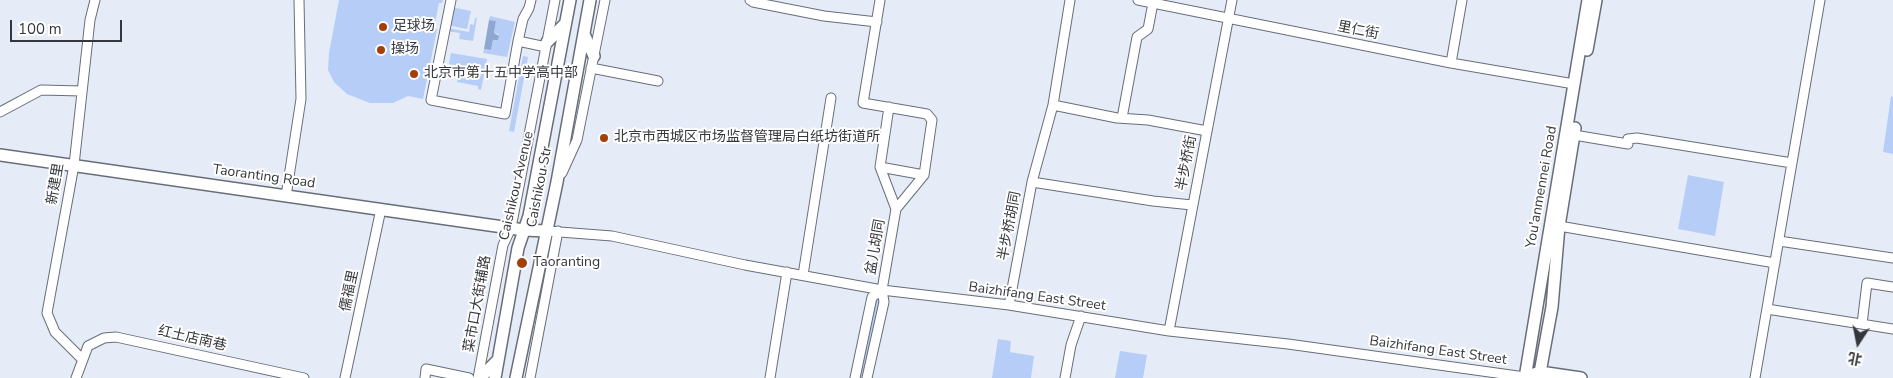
<!DOCTYPE html>
<html>
<head>
<meta charset="utf-8">
<style>
  body { margin:0 }
  #map { position:relative; width:1893px; height:378px; overflow:hidden; background:#e5ecf7; font-family:"Nunito Sans","Noto Sans SC",sans-serif }
  canvas { display:block }
  .north { position:absolute; left:1833px; top:318px; width:50px; height:50px; -webkit-text-stroke:4px #fff; paint-order:stroke; rotate:191deg; font-size:14px; font-weight:700; line-height:20px; text-align:center; color:#35373c }
  .north::after { content:''; display:block; margin:auto; width:18px; height:22px; background:#35373c; clip-path:polygon(50% 0,100% 100%,50% 72%,0 100%) }
  .scale { position:absolute; left:10px; top:20px; width:112px; height:22px; box-sizing:border-box; border:2px solid #35373c; border-top:0; padding-left:6px; font-size:15px; line-height:18px; white-space:nowrap; color:#35373c; -webkit-text-stroke:4px #fff; paint-order:stroke }
</style>
</head>
<body>
<div id="map">
<canvas width="1893" height="378"></canvas>
<div class="north">北</div>
<div class="scale">100 m</div>
</div>
<script>
const ctx = document.querySelector('canvas').getContext('2d');
ctx.lineJoin = 'round';
function paint(path, color) { ctx.fillStyle = color; ctx.fill(path, 'evenodd'); }
const toPath = rows => new Path2D(rows.map(r => 'M' + r).join(''));
function strokePath(path, color, width, dash) { ctx.strokeStyle = color; ctx.lineWidth = width; ctx.lineCap = dash ? 'butt' : 'round'; ctx.setLineDash(dash || []); ctx.stroke(path); }
function drawText(font, color, halo, rows, align = 'center') {
  ctx.font = font + ' "Nunito Sans","Noto Sans SC",sans-serif'; ctx.lineWidth = 4; ctx.setLineDash([]); ctx.textBaseline = 'middle'; ctx.strokeStyle = halo; ctx.fillStyle = color; for (const [text, x, y, turn = 0] of rows) {
    ctx.save(); ctx.translate(x, y); ctx.rotate((+turn || 0) * Math.PI / 180); ctx.textAlign = isNaN(turn) ? turn : align; if (halo) ctx.strokeText(text, 0, 0); ctx.fillText(text, 0, 0); ctx.restore();
  }
}
paint(toPath([
  [339,0,443,0,442,3,439,3,434,28,437,29,423,99,408,96,393,103,370,103,347,94,334,82,328,70,329,53],
  [451,7,471,11,467,29,447,25],
  [490,16,515,22,507,57,483,53,484,49,491,50,493,40,496,40,499,38,498,34,494,33,496,21,489,20],
  [475,18,477,18,473,41,459,39,460,33,446,31,447,28,469,32,470,24,474,25],
  [451,53,487,59,481,90,478,89,478,86,457,82,460,66,449,64],
  [523,56,528,57,514,132,509,131],
  [1891,96,1893,97,1893,154,1883,152],
  [1688,175,1724,182,1715,236,1678,229],
  [882,290,867,378,855,378,872,297],
  [998,339,1011,341,1010,352,1034,356,1031,378,992,378],
  [1120,351,1147,355,1143,378,1115,378]
]), '#b6cdf7');
paint(toPath([
  [489,20,496,21,494,33,499,36,498,40,493,40,491,50,484,49]
]), '#90a7d1');
const minor = toPath([
  [451,0,431,100,505,114,518,41,546,47],
  [750,0,753,2,824,16,877,22],
  [1138,0,1451,63,1574,84],
  [518,41,523,19,529,8,531,0],
  [1451,63,1462,0],
  [591,68,658,81],
  [1053,105,1117,118,1148,120,1207,131],
  [0,112,41,90,82,91],
  [1122,118,1137,37,1148,29,1153,3],
  [1574,135,1628,144,1628,139,1637,138,1792,163],
  [880,167,889,107],
  [562,173,577,140,605,0],
  [1032,182,1153,201,1192,205],
  [286,196,301,99,299,0],
  [896,209,880,167,924,175],
  [1559,226,1775,263],
  [547,231,612,236,745,265,882,290,1009,305,1169,331,1288,344,1525,377],
  [1779,241,1893,258],
  [803,275,831,98],
  [1009,305,1032,182,1053,105,1070,0],
  [1767,309,1893,329],
  [1862,324,1867,283,1893,287],
  [1169,331,1232,0],
  [82,359,55,332,47,313,74,165,90,20,95,0],
  [76,378,88,346,104,338,116,337,304,378],
  [345,378,381,209],
  [425,378,426,369,469,378],
  [478,378,503,245,511,228,555,0],
  [530,378,558,231],
  [770,378,787,272],
  [855,378,872,297,882,290],
  [867,378,884,302,882,290,896,209,924,175,932,120,927,114,863,103,880,0],
  [1065,378,1071,345,1081,316],
  [1755,378,1820,0]
]);
const major = toPath([
  [584,34,594,56],
  [547,42,565,24],
  [1587,50,1596,0],
  [0,155,524,230,547,231],
  [1534,374,1540,372,1581,378],
  [480,378,498,360],
  [495,378,518,248,529,216,570,0],
  [516,378,557,182,590,0],
  [1525,378,1588,0],
  [1539,378,1552,307,1559,226,1575,128]
]);
strokePath(minor, '#686e78', 11);
strokePath(major, '#686e78', 14);
strokePath(minor, '#fff', 9);
strokePath(major, '#fff', 11);
for (const [x, y, r, color] of [
  [383,27,5,"#a33f08"],
  [381,50,5,"#a33f08"],
  [414,74,5,"#a33f08"],
  [604,138,5,"#a33f08"],
  [522,263,6,"#a33f08"]
]) { const dot = new Path2D(); dot.arc(x, y, r, 0, 2 * Math.PI); ctx.fillStyle = color; ctx.fill(dot); strokePath(dot, '#fff', 2); }
drawText('14px', '#35373c', '#fff', [
  ["足球场",393,27],
  ["操场",391,50],
  ["北京市第十五中学高中部",424,74],
  ["北京市西城区市场监督管理局白纸坊街道所",614,138],
  ["Taoranting",533,263]
], 'left');
drawText('14px', '#35373c', '#fff', [
  ["里仁街",1358,31,11],
  ["半步桥街",1187,163,-79],
  ["Taoranting Road",264,177,8],
  ["新建里",56,184,-80],
  ["Caishikou Avenue",517,186,-77],
  ["Caishikou Str",540,187,-79],
  ["You'anmennei Road",1542,187,-80],
  ["半步桥胡同",1010,226,-79],
  ["盆儿胡同",876,247,-80],
  ["儒福里",350,291,-78],
  ["Baizhifang East Street",1037,297,8],
  ["菜市口大街辅路",478,304,-80],
  ["红土店南巷",192,339,13],
  ["Baizhifang East Street",1438,351,8]
]);
</script>
</body>
</html>
